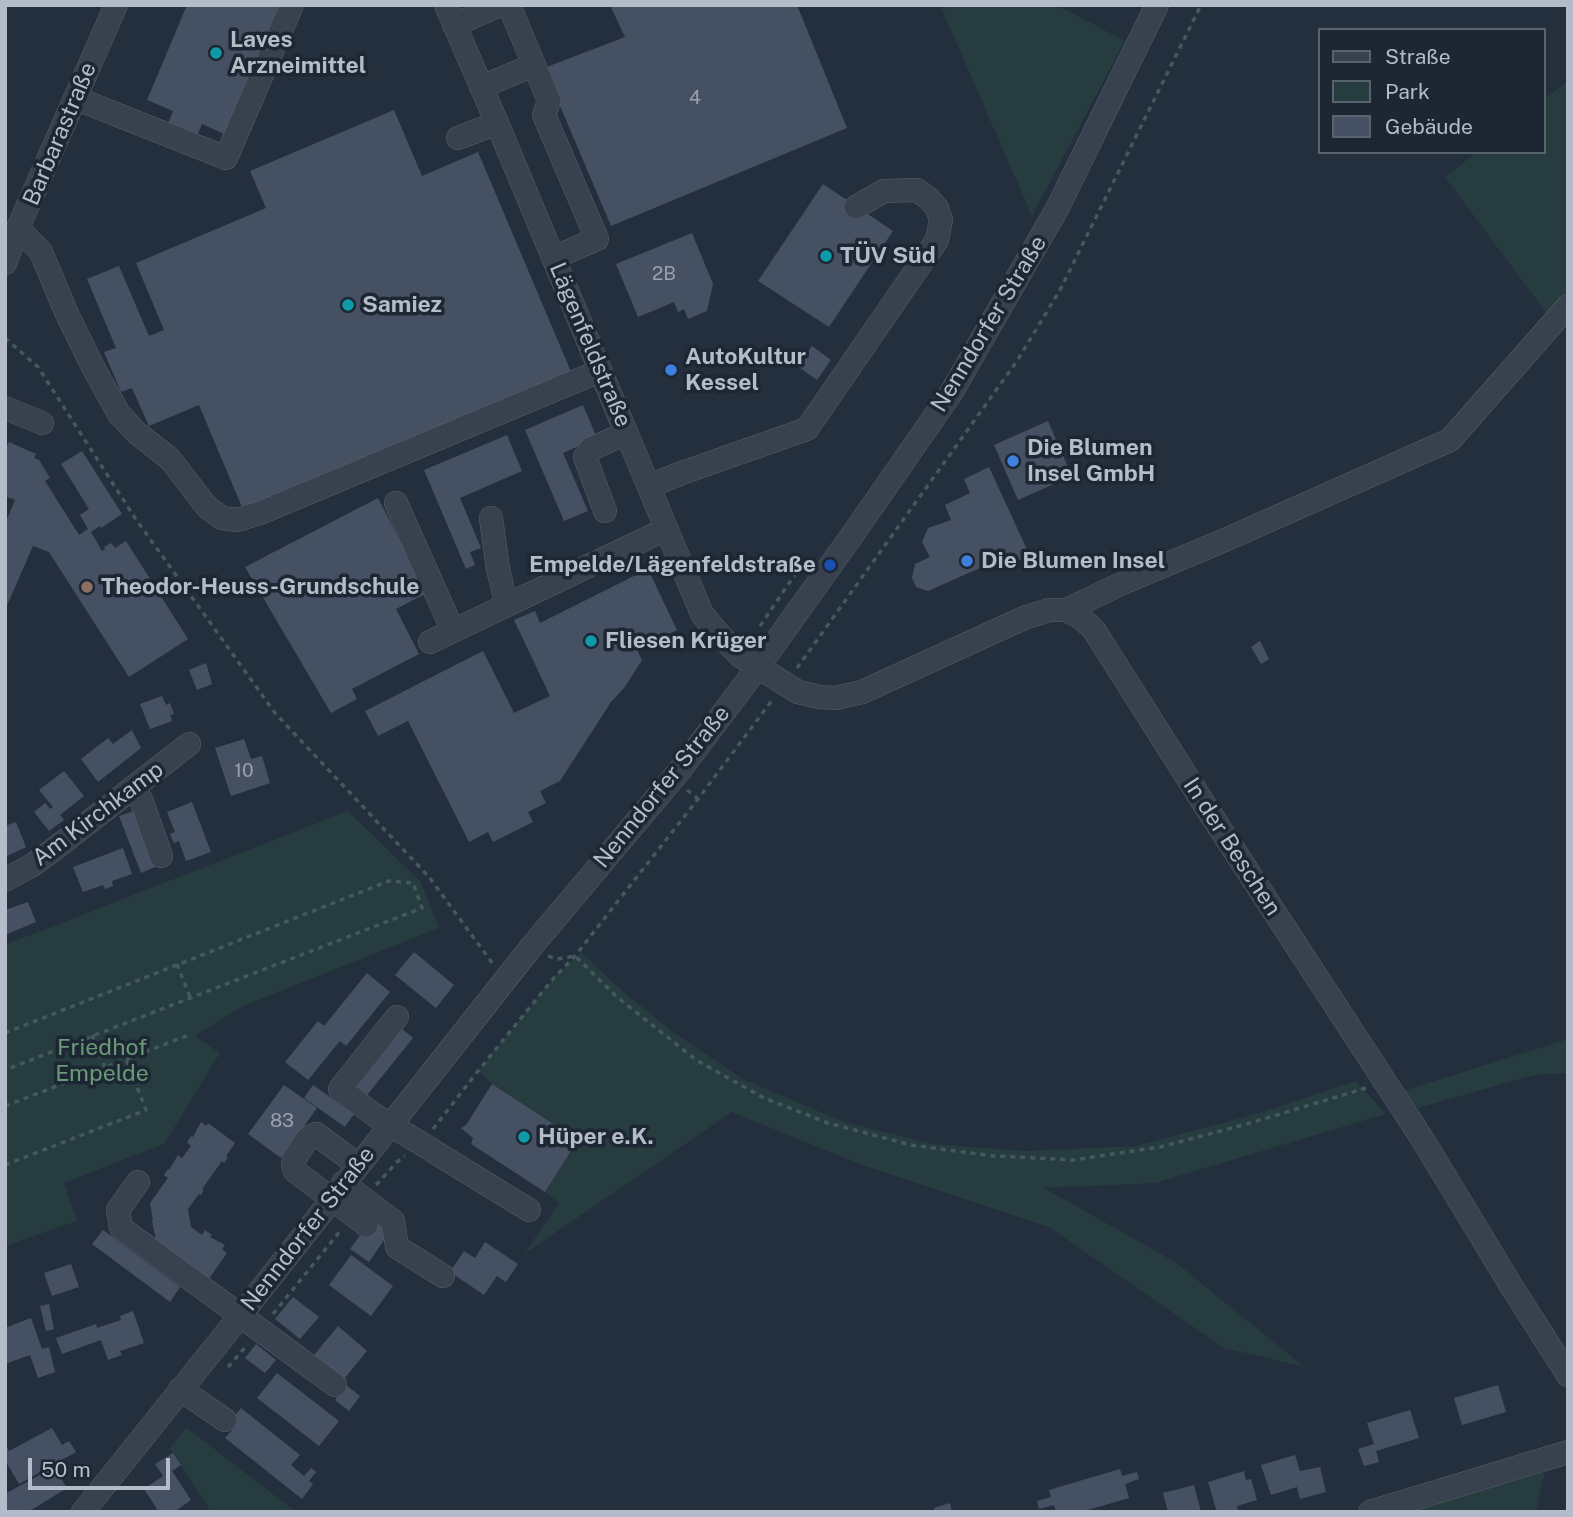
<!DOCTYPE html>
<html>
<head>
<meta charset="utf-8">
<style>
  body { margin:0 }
  #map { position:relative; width:1573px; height:1517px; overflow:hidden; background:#242f3e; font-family:"Public Sans",sans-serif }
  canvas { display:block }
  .frame { position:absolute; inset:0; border:7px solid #b4bcc9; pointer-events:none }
  .legend { position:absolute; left:1318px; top:28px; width:228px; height:126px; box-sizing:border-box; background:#1d2633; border:2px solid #59626f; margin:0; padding:9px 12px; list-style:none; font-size:21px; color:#b4bcc9 }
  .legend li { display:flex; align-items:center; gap:14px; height:35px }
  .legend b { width:35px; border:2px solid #59626f }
  .scale { position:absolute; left:28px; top:1458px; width:142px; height:32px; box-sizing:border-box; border:4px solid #b4bcc9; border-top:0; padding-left:9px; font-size:21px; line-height:24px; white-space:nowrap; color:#b4bcc9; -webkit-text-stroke:5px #1d2633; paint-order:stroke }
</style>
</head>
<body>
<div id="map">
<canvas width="1573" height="1517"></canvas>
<div class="frame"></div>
<ul class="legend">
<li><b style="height:9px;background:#38414e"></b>Straße</li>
<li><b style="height:19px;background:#263c3f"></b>Park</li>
<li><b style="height:19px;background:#455162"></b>Gebäude</li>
</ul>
<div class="scale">50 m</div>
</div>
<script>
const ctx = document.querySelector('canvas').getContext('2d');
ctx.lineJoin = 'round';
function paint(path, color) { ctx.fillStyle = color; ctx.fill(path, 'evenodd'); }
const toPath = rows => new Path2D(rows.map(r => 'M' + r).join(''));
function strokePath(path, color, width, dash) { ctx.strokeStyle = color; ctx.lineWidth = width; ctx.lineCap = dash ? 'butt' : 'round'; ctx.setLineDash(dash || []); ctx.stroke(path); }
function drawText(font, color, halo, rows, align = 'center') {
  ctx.font = font + ' "Public Sans",sans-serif'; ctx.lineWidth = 7; ctx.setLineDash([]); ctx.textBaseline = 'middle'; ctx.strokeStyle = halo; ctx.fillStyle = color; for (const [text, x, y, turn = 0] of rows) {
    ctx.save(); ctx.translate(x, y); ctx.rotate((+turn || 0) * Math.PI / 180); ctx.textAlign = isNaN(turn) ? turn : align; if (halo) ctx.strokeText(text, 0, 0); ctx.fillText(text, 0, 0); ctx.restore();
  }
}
paint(toPath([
  [940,5,1057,5,1125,41,1032,216],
  [1568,81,1568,306,1554,323,1445,177,1477,152,1543,152,1543,100],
  [348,811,420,881,439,928,241,1007,195,1036,220,1053,164,1144,64,1183,77,1221,5,1246,5,945],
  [581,952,619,988,673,1032,743,1079,844,1122,933,1144,1025,1151,1137,1146,1266,1111,1356,1081,1386,1114,1155,1183,1044,1188,1175,1262,1303,1366,1224,1348,1049,1227,857,1163,732,1112,524,1254,559,1203,545,1192,578,1140,492,1084,478,1071,552,980],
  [1568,1039,1568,1073,1534,1075,1418,1108,1403,1091],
  [186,1427,296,1512,211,1512,170,1448],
  [1545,1472,1536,1512,1404,1512]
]), '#263c3f');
paint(toPath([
  [187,5,284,5,229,136,202,124,196,138,167,126,173,111,147,100],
  [610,5,797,5,847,128,611,226,544,68,625,37],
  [394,110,422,176,478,152,572,374,244,512,199,405,149,426,132,388,121,392,104,352,116,348,87,279,119,266,149,336,164,330,136,263,266,208,250,171],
  [823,184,893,231,829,327,758,281],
  [692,233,713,284,707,311,688,319,684,309,678,312,674,302,638,317,616,264],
  [812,346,831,360,817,380,797,366],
  [583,405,597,438,563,453,588,511,564,521,525,430],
  [1048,421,1072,476,1018,500,994,445],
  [507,435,522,471,460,498,481,548,470,552,475,565,466,569,424,470],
  [9,442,36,454,34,458,39,460,50,478,45,481,79,535,88,529,80,515,89,509,61,464,82,451,122,514,101,528,100,526,91,532,102,551,105,549,104,547,111,543,115,548,126,541,188,639,129,677,49,552,33,546,5,610,5,538,7,534,5,533,5,524,15,500,5,496,5,450],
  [989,467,1030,556,1004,567,1000,559,928,591,916,587,912,578,915,564,930,557,922,542,928,528,951,520,945,505,970,493,964,479],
  [378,498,427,593,396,609,419,654,352,689,357,699,331,713,245,567],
  [648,569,677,630,638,652,642,660,624,688,611,702,560,781,540,791,546,803,528,812,533,822,493,842,488,832,469,842,408,721,378,736,365,711,483,651,514,713,550,696,514,620,535,611,540,623],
  [1260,641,1269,659,1261,664,1251,647],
  [206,663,212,684,197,690,189,670],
  [162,696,166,705,170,703,174,714,170,715,172,721,150,729,140,704],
  [132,730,141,748,98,782,81,759,108,738,113,744],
  [244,739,251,759,262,756,270,783,231,796,215,748],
  [64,771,84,796,60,815,64,820,49,831,34,812,45,803,50,809,53,807,39,790],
  [192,802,211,852,186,861,179,841,174,843,170,834,175,832,167,812],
  [134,811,155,867,141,873,119,816],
  [16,822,26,847,5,857,5,826],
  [123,848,132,874,112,881,113,886,105,889,103,885,83,892,73,867],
  [28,902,36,922,5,935,5,910],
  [414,952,454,985,436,1008,395,975],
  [367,973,390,992,346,1046,340,1041,308,1080,285,1062,318,1021,324,1026],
  [401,1028,413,1038,367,1095,355,1085],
  [492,1084,578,1140,545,1192,471,1144,473,1138,461,1128,466,1125],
  [284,1085,317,1108,281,1158,248,1134],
  [313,1085,354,1114,345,1127,304,1098],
  [201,1122,206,1126,208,1123,235,1143,226,1156,228,1157,224,1163,222,1161,202,1189,204,1190,201,1195,199,1194,188,1209,191,1227,202,1235,205,1230,212,1235,210,1237,225,1245,222,1249,227,1253,208,1280,157,1245,152,1221,153,1220,150,1203,168,1178,164,1175,168,1169,169,1170,178,1155,182,1158,191,1146,187,1142,191,1136,193,1137],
  [373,1218,391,1230,369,1262,350,1249],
  [103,1230,180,1287,170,1302,92,1244],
  [485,1242,518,1264,506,1282,497,1276,484,1295,450,1272,464,1251,475,1258],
  [351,1255,393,1286,371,1316,329,1285],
  [71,1264,79,1287,52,1296,44,1273],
  [293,1297,319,1317,300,1339,275,1319],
  [49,1304,54,1329,46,1331,40,1306],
  [133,1311,144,1343,120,1351,122,1355,108,1360,101,1340,62,1354,56,1338,96,1324,97,1328,121,1320,120,1316],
  [31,1318,42,1349,49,1347,55,1372,38,1378,30,1355,5,1364,5,1328],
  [338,1326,367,1351,344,1379,314,1355],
  [256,1344,276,1360,265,1373,245,1358],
  [277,1373,339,1421,319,1446,257,1398],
  [346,1385,360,1396,349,1411,335,1400],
  [1498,1385,1506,1412,1462,1425,1454,1398],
  [241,1408,300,1455,291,1465,304,1476,311,1468,316,1472,309,1481,313,1484,302,1499,225,1438,233,1429,228,1425],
  [1410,1410,1419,1438,1376,1451,1379,1462,1364,1466,1358,1449,1374,1444,1367,1423],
  [52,1428,62,1445,69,1441,76,1452,19,1484,5,1460,5,1444,9,1451],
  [173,1453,181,1465,172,1471,191,1500,174,1512,159,1512,144,1489,163,1476,155,1464],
  [1295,1455,1300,1471,1320,1467,1326,1492,1300,1499,1297,1487,1271,1495,1261,1465],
  [54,1467,67,1488,28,1512,14,1512,13,1510,5,1512,5,1494],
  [1120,1469,1122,1476,1137,1472,1139,1479,1125,1484,1129,1498,1081,1512,1056,1512,1054,1505,1039,1509,1037,1501,1051,1497,1049,1490],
  [1244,1471,1246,1480,1251,1479,1257,1500,1237,1506,1238,1512,1217,1512,1208,1482],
  [1194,1485,1201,1512,1168,1512,1163,1493],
  [950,1503,952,1512,935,1512,934,1508]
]), '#455162');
const minor = toPath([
  [446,5,497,123,702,614,717,632,739,655,798,692,819,697,836,698,862,692,1024,618,1049,610,1066,610,1080,617,1094,630,1206,807,1423,1140,1510,1284,1568,1375],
  [509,5,549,101,544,115,597,239,553,258],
  [454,25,500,5],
  [481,87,534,65],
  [75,98,226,158,292,5],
  [458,138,497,123],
  [18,228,41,252,67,314,93,367,119,414,137,433,170,459,207,507,222,518,237,520,260,513,600,371],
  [5,263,18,228,116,5],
  [5,408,42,423],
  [649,486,682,473,807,429,937,240,941,220,937,208,928,198,917,190,884,191,856,207],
  [396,503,453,631],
  [605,511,585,457,591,449,626,433],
  [491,518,498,569,504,594,509,604],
  [1066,610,1125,582,1225,540,1450,440,1568,306],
  [430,642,666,529],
  [134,787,142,802,161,856],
  [5,880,31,866,57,847,189,744],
  [397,1017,340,1089,373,1114,529,1210],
  [358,1165,316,1134,308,1138,295,1158,293,1165,295,1171,366,1225],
  [138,1182,118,1210,121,1228,335,1385],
  [343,1183,393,1221,397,1247,443,1276],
  [180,1389,225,1420],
  [83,1512,240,1316,532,946,680,770,758,667,853,534,951,393,1057,209,1157,5],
  [1370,1512,1568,1452]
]);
strokePath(minor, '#565f6c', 24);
strokePath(toPath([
  [5,338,38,367,135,518,275,713,429,877,493,964],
  [760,626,800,567],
  [797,668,1017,361,1060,290,1201,5],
  [687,790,698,799],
  [548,956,557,959,575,956,617,997,696,1060,764,1098,828,1123,911,1145,993,1156,1073,1160,1160,1147,1247,1124,1366,1088],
  [177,964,190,997],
  [5,1033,389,881,413,883,422,908,5,1070],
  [92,1035,105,1067],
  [5,1106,189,1035],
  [433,1129,478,1071,552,980,575,956,698,799,773,699],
  [5,1165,146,1110,126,1059],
  [376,1185,397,1162,405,1156],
  [273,1314,341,1230],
  [228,1367,248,1344]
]), '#44595c', 3.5, [5, 5]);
strokePath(minor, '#38414e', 23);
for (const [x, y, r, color] of [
  [216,53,7,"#0f9aa8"],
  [826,256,7,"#0f9aa8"],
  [348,305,7,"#0f9aa8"],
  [671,370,7,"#3f7fe0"],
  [1013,461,7,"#3f7fe0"],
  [967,561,7,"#3f7fe0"],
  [830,565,7,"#1a4fb4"],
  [87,587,7,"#8d6e63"],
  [591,641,7,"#0f9aa8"],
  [524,1137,7,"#0f9aa8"]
]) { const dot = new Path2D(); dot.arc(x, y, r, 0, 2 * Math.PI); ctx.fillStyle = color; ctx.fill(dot); strokePath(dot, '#1d2633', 2.5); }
drawText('19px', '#98a1af', null, [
  ["4",695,98],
  ["2B",664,274],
  ["10",244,771],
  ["83",282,1121]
]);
drawText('bold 23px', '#b4bcc9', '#1d2633', [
  ["Laves",230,40],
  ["Arzneimittel",230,66],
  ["TÜV Süd",840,256],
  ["Samiez",362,305],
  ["AutoKultur",685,357],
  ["Kessel",685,383],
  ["Die Blumen",1027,448],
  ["Insel GmbH",1027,474],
  ["Die Blumen Insel",981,561],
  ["Empelde/Lägenfeldstraße",816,565,"right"],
  ["Theodor-Heuss-Grundschule",101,587],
  ["Fliesen Krüger",605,641],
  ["Hüper e.K.",538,1137]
], 'left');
drawText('23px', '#b4bcc9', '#1d2633', [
  ["Barbarastraße",60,134,-67],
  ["Nenndorfer Straße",989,324,-59],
  ["Lägenfeldstraße",590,345,67],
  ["Nenndorfer Straße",662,787,-51],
  ["Am Kirchkamp",98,814,-37],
  ["In der Beschen",1232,847,57],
  ["Nenndorfer Straße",308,1229,-52]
]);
drawText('23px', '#6b9a76', '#1d2633', [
  ["Friedhof",102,1048],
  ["Empelde",102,1074]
]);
</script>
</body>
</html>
